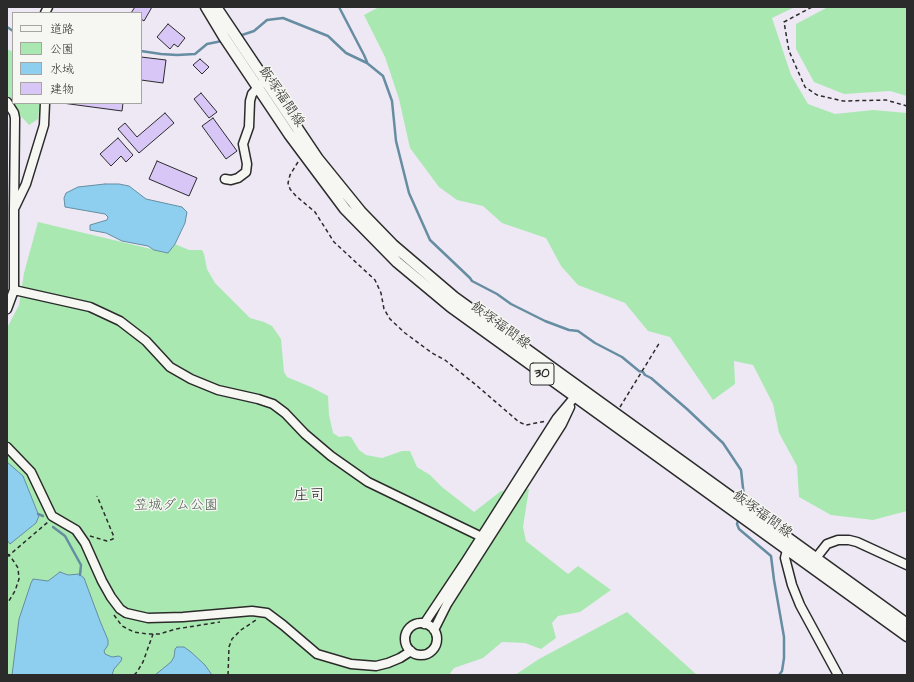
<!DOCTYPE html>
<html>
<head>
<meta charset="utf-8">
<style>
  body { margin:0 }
  #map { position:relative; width:914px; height:682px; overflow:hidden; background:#ede8f4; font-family:"Architects Daughter","Klee One",sans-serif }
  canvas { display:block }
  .frame { position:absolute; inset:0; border:8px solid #2b2b2b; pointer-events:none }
  .legend { position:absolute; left:12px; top:12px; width:130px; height:92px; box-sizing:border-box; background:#f6f6f2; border:1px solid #a5a5a2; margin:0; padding:5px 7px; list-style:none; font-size:12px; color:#2b2b2b }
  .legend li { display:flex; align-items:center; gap:8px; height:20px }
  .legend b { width:20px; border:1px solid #a5a5a2 }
</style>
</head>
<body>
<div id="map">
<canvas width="914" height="682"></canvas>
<div class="frame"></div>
<ul class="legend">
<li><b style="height:5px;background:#f6f6f2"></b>道路</li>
<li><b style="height:11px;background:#a9e9b1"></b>公園</li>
<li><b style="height:11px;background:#8ecfef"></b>水域</li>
<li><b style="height:11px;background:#d8c6f7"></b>建物</li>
</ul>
</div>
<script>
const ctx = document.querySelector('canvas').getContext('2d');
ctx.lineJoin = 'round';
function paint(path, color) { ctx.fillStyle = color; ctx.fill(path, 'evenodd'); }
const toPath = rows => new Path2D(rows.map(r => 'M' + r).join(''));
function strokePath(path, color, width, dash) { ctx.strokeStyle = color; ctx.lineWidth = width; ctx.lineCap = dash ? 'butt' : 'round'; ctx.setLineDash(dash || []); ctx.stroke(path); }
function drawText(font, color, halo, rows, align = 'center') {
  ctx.font = font + ' "Architects Daughter","Klee One",sans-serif'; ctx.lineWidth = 3; ctx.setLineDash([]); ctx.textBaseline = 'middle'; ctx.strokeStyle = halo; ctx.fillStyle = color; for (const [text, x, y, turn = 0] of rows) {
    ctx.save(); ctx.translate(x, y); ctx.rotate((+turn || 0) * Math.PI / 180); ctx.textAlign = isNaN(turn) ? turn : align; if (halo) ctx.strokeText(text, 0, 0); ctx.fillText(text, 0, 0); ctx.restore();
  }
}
paint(toPath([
  [379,7,795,7,772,18,791,75,808,104,835,114,873,110,907,113,907,511,873,520,831,515,799,497,797,466,779,433,773,404,753,365,734,361,735,384,713,400,670,337,648,331,625,303,578,285,561,266,546,238,502,223,483,206,457,200,439,187,410,148,399,99,385,57,364,15],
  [828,7,907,7,907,96,890,91,844,94,814,82,796,49,796,24],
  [7,49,13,52,13,103,40,103,38,119,29,125,17,112,7,93],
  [38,222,168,253,175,244,189,250,202,250,204,254,207,269,215,283,250,318,264,322,272,326,281,339,284,372,287,377,311,387,328,396,329,415,333,433,339,437,347,436,351,437,359,450,366,455,382,458,402,451,410,451,417,467,430,475,442,487,474,512,501,491,529,489,523,527,526,541,568,574,578,566,611,590,580,612,558,616,552,623,556,638,541,649,525,643,502,642,483,658,454,668,449,675,7,675,7,328,19,305,24,273],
  [627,612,697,675,515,675,539,659]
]), '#a9e9b1');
const water = toPath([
  [105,184,119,184,129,186,146,199,182,207,187,212,185,223,175,244,168,253,154,250,148,246,122,241,106,233,90,230,90,225,107,220,108,217,105,214,65,207,64,198,66,193,78,187,105,184],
  [7,462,23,476,39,516,36,523,10,544,7,540,7,462],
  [60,572,68,575,79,574,84,578,100,621,108,640,108,645,104,651,105,654,112,657,119,656,122,658,121,661,114,669,112,675,12,675,19,619,31,583,33,579,48,581,60,572],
  [177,647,184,647,191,652,205,665,212,675,155,675,171,662,174,657,175,649,177,647]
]);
paint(water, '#8ecfef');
strokePath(water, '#668da1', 1);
strokePath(toPath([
  [339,7,364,55,367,62],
  [7,27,13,31],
  [239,36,254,31,267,20,283,18,328,36,346,53,367,63,383,76,392,101,396,141,409,193,430,240,470,278,472,281,497,294,511,304,545,321,569,330,578,331,595,343,622,357,639,371,643,372,645,375,651,378,687,409,723,443,741,470,744,497,742,503],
  [141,51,161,54,177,55,195,54,207,44,222,41],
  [38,514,43,516],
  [739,517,737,524,739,529,771,556,774,580,784,637,784,658,782,671,779,675],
  [53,527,65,536,81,565,80,575]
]), '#668da1', 2.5);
const building = toPath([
  [135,7,152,7,144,21,141,19,141,13,131,13,135,7],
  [168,24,185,38,178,47,174,44,170,49,157,37,168,24],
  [141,57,166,60,163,83,141,80,141,57],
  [200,59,209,67,202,74,193,65,200,59],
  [201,93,217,112,209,118,194,99,201,93],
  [62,103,123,103,122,111,62,103],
  [165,113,174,123,139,153,118,129,125,123,137,137,165,113],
  [213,118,237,151,226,159,202,126,213,118],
  [118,138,133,155,126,162,121,156,111,166,100,154,118,138],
  [157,161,197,178,189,196,149,179,157,161]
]);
paint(building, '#d8c6f7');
strokePath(building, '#2b2b2b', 1);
const minor = toPath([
  [45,13,48,7],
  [7,102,14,113,15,118,14,209,14,290,90,307,120,321,146,341,170,367,191,379,218,390,258,399,273,404,285,413,305,434,331,456,368,482,488,540],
  [225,179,231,180,238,178,246,172,247,164,243,144,249,127,250,101,252,94,261,84],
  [15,207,26,184,44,125,45,103],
  [7,309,14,290],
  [7,447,31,472,52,516,76,530,85,543,102,581,111,597,120,609,126,613,148,618,183,617,252,611,267,613,283,625,317,654,351,664,376,666,388,663,400,658,411,651],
  [787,550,785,558,792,585,800,605,838,675],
  [816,558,827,544,838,540,849,540,857,542,907,565],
  '405 639a16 16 0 1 1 32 0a16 16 0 1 1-32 0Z',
  [424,624,466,561,557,418,578,393],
  [434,630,447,604,562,424,570,407]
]);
const major = toPath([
  [206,7,224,37,289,134,345,209,397,262,451,307,907,636],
  [216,7,318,159,361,212,393,245,454,297,907,624]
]);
strokePath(minor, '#2b2b2b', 11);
strokePath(major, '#2b2b2b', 13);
strokePath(toPath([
  [812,7,784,22,789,51,805,87,817,95,843,101,886,100,907,106],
  [298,162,290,175,288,183,290,189,296,196,315,212,334,242,375,280,381,293,384,309,390,319,405,333,432,353,445,360,476,385,519,422,526,425,546,421],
  [620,407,660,342],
  [90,536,107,541,113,539,114,537,97,496],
  [7,554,9,555,15,563,18,568,19,579,15,591,7,604],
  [7,557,48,522],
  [114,615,122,626,134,632,148,634,159,634,176,629,220,622],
  [134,675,137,672,143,662,153,634],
  [228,675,229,647,232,639,241,630,256,620]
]), '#2b2b2b', 1.5, [4, 3]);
strokePath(minor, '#f6f6f2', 8);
strokePath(major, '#f6f6f2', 10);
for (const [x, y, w] of [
  [542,374,24]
]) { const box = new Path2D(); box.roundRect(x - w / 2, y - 11, w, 22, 3); ctx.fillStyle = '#f6f6f2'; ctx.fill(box); strokePath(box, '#2b2b2b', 1); }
drawText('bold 13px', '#2b2b2b', null, [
  ["30",542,374]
]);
drawText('14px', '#2b2b2b', '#f6f6f2', [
  ["飯塚福間線",281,97,56],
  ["飯塚福間線",500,326,36],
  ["飯塚福間線",762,515,36]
]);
drawText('14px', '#4a5a4c', '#f6f6f2', [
  ["笠城ダム公園",176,506]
]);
drawText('16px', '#2b2b2b', '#f6f6f2', [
  ["庄司",309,497]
]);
</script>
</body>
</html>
